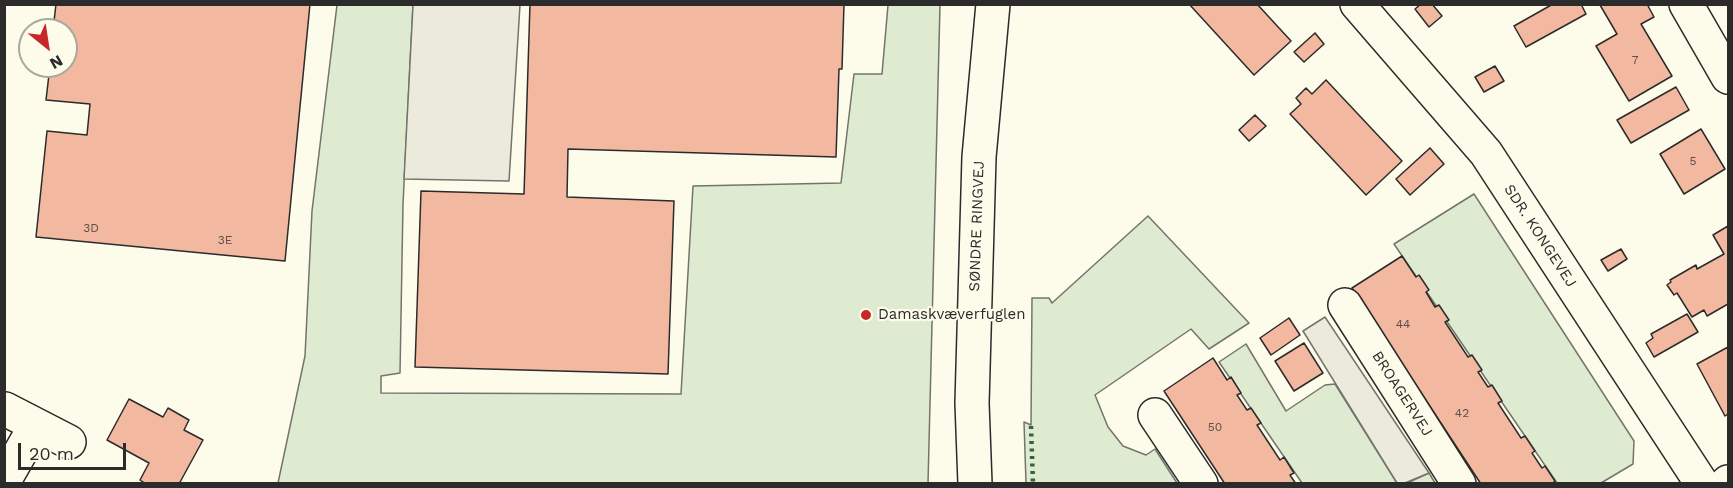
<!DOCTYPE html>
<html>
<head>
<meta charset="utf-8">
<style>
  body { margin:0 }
  #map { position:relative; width:1733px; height:488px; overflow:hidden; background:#fdfbea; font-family:"Work Sans",sans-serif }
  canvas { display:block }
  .frame { position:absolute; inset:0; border:6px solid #2b2b2b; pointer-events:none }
  .north { position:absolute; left:18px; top:18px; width:60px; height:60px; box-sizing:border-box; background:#fdfbea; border:2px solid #a9a89e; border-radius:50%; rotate:150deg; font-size:16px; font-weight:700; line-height:24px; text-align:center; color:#2b2b2b }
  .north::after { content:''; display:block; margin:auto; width:21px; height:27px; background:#c62828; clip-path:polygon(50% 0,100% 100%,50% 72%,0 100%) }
  .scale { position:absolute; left:18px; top:443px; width:108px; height:27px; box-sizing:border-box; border:3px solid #2b2b2b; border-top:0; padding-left:8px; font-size:18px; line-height:21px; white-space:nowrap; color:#2b2b2b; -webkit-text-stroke:4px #fdfbea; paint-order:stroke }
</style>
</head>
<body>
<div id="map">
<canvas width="1733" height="488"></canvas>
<div class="frame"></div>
<div class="north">N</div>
<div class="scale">20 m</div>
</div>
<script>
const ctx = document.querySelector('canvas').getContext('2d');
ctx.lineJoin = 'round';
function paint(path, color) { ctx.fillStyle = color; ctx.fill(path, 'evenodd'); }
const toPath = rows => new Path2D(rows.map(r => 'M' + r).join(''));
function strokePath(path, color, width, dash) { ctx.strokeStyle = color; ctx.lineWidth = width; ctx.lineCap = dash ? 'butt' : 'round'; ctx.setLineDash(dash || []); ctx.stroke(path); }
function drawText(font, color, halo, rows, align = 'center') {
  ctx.font = font + ' "Work Sans",sans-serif'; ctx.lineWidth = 4.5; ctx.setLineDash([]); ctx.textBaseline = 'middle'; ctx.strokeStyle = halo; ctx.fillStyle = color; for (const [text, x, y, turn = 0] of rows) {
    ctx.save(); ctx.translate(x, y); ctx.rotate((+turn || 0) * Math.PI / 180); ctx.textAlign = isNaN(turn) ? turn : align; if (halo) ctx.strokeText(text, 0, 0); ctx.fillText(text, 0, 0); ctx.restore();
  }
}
const green = toPath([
  [337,5,413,5,403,204,400,373,381,376,381,393,681,394,693,186,841,183,854,74,882,74,888,5,940,5,928,483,278,483,305,356,312,211,337,5],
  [1474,194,1634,441,1633,464,1601,483,1557,483,1394,244,1474,194],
  [1148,216,1249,323,1209,349,1191,329,1095,395,1108,427,1123,446,1146,455,1155,449,1177,483,1026,483,1024,422,1031,425,1032,298,1049,298,1052,303,1148,216],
  [1246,344,1286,411,1325,385,1335,384,1397,483,1302,483,1219,362,1246,344],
  [1429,473,1435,483,1405,484,1429,473]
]);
paint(green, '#deebd1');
strokePath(green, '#74746e', 1.5);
const parking = toPath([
  [413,5,520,5,509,181,404,179,413,5],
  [1325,317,1429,473,1405,483,1397,483,1303,331,1325,317]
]);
paint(parking, '#eceadb');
strokePath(parking, '#74746e', 1.5);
const building = toPath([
  [56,4,310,4,285,261,36,237,47,131,87,135,90,104,46,100,50,66,66,66,66,30,53,30,56,4],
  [530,4,844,4,842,69,839,69,836,157,568,149,567,197,674,201,668,374,415,367,421,191,524,194,530,4],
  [1189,4,1257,4,1291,41,1254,75,1189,4],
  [1421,4,1432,4,1442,16,1429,27,1415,9,1421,4],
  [1553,4,1581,4,1586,14,1526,47,1514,26,1553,4],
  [1647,4,1654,17,1641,24,1672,76,1629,101,1596,46,1617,34,1600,5,1647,4],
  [1315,33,1324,44,1304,62,1294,52,1315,33],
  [1495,66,1504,81,1484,92,1475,77,1495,66],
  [1326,80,1402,161,1366,195,1290,114,1301,104,1296,98,1306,88,1312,94,1326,80],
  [1676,87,1689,110,1631,143,1617,120,1676,87],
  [1255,115,1266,126,1249,141,1239,130,1255,115],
  [1701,129,1725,169,1684,194,1660,154,1701,129],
  [1430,148,1444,164,1410,195,1396,179,1430,148],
  [1728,226,1728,304,1707,316,1704,310,1692,317,1677,293,1674,295,1667,285,1671,282,1670,280,1696,265,1697,269,1724,254,1713,235,1728,226],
  [1621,249,1627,259,1608,271,1601,260,1621,249],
  [1402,256,1416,277,1419,275,1429,290,1426,292,1435,307,1439,305,1449,320,1445,322,1468,357,1472,355,1482,370,1478,372,1488,387,1492,385,1502,401,1498,403,1521,438,1525,436,1535,451,1532,453,1542,468,1545,466,1555,481,1552,484,1481,484,1352,288,1402,256],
  [1687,314,1698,332,1654,357,1646,343,1653,338,1651,334,1687,314],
  [1289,318,1300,335,1271,355,1260,338,1289,318],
  [1304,343,1323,373,1294,391,1275,361,1304,343],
  [1728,347,1728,414,1725,416,1697,364,1728,347],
  [1213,358,1227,380,1231,377,1241,393,1237,395,1247,410,1251,408,1261,423,1257,425,1280,460,1284,457,1294,473,1290,475,1296,484,1225,484,1164,391,1213,358],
  [129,399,163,417,168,408,189,420,184,430,203,440,179,484,146,484,140,480,149,463,107,440,129,399]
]);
paint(building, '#f2b8a0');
strokePath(building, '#2b2b2b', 1.5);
const street = toPath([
  [1357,4,1486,153,1702,484],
  [1686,4,1728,77],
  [1345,305,1459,484],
  [5,409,69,442],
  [1155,415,1201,484],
  [4,481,36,425]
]);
const secondary = toPath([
  [975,484,972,403,979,157,993,4],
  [1726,484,1728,482]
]);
strokePath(street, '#2b2b2b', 36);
strokePath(secondary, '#2b2b2b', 36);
strokePath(street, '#fdfbea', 33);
strokePath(secondary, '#fdfbea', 33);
strokePath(toPath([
  [1031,426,1033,484]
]), '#34623c', 4.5, [3, 4.5]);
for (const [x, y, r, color] of [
  [866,315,6,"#c62828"]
]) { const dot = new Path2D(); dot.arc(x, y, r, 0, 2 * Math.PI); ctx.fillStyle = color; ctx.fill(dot); strokePath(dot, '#fdfbea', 2); }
drawText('12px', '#5d4e48', null, [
  ["7",1635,60],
  ["5",1693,161],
  ["3D",91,228],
  ["3E",225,240],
  ["44",1403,324],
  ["42",1462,413],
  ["50",1215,427]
]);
drawText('15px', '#2b2b2b', '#fdfbea', [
  ["SØNDRE RINGVEJ",977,226,-88],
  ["SDR. KONGEVEJ",1540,236,57],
  ["BROAGERVEJ",1402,394,57]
]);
drawText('15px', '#2b2b2b', '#fdfbea', [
  ["Damaskvæverfuglen",878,315]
], 'left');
</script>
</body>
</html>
